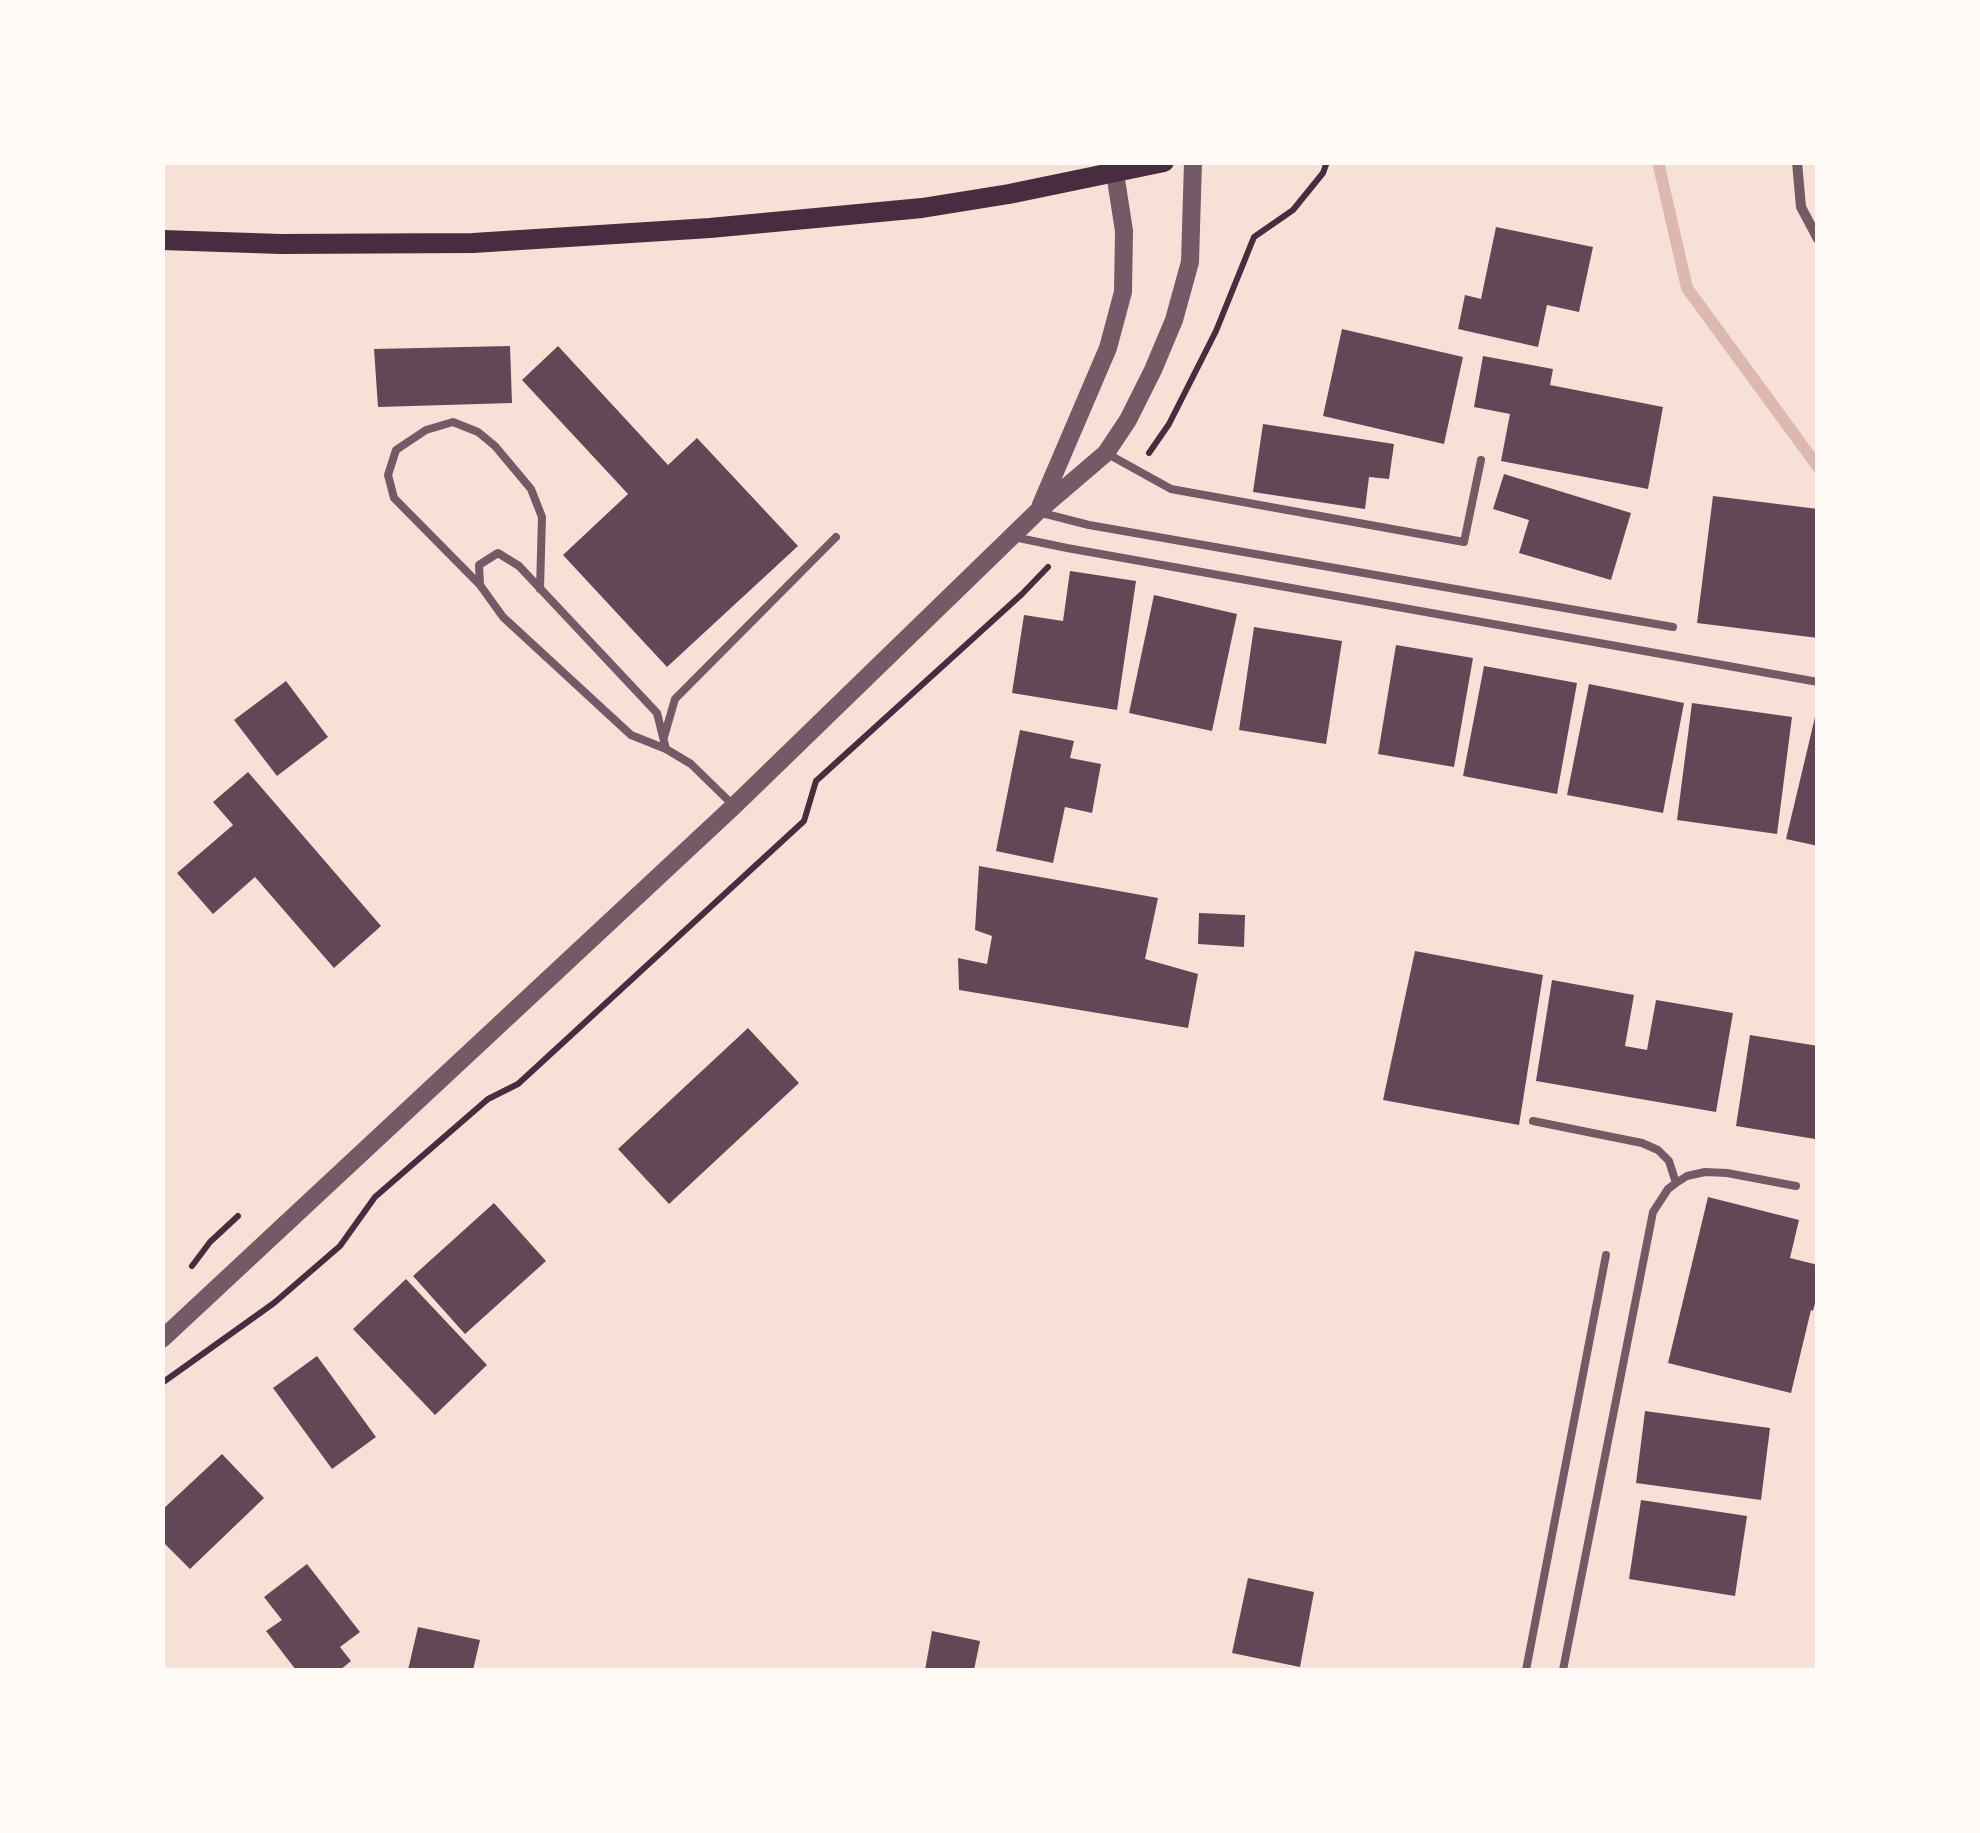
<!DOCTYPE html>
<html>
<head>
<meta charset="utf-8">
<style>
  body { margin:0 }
  #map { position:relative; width:1980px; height:1833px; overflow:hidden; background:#f7e1d7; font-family:Lato,sans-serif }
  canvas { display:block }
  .frame { position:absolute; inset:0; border:165px solid #fffaf5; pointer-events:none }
</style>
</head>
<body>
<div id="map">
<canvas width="1980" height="1833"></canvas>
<div class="frame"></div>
</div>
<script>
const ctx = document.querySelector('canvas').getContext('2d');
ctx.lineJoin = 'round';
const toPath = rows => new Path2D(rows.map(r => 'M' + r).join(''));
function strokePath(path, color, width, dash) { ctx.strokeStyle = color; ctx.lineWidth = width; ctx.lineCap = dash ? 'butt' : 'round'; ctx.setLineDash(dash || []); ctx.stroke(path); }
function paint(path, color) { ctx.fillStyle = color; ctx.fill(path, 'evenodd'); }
strokePath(toPath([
  [1658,162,1687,288,1818,467]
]), '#dcb8b0', 12);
paint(toPath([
  [1496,227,1593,247,1579,312,1547,305,1538,347,1458,329,1465,295,1481,299],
  [1342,329,1463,357,1444,444,1323,416],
  [510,346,512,403,378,407,374,349],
  [558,346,668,465,697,438,798,546,667,667,563,555,628,494,522,380],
  [1483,356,1553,369,1550,385,1663,407,1648,489,1501,461,1510,414,1474,407],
  [1263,424,1394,444,1389,479,1369,477,1365,509,1253,492],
  [1504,474,1631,513,1611,580,1519,553,1529,520,1493,509],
  [1713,496,1818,509,1818,638,1697,623],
  [1070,571,1136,581,1117,710,1012,693,1024,615,1063,621],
  [1154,595,1237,614,1212,731,1129,713],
  [1254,627,1342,641,1326,744,1239,730],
  [1396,645,1473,658,1454,767,1378,754],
  [1484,666,1577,683,1557,794,1463,776],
  [286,681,328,737,277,776,234,720],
  [1589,684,1684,703,1663,813,1567,795],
  [1692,703,1792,717,1777,834,1677,820],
  [1816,713,1818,713,1818,846,1786,839],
  [1020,730,1074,741,1070,758,1101,764,1092,813,1065,807,1053,863,996,851],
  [248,772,381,926,334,968,255,877,213,914,177,873,233,825,213,802],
  [979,866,1158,898,1145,959,1198,974,1188,1028,959,990,958,958,987,964,992,936,975,930],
  [1199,913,1245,915,1244,947,1198,944],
  [1415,951,1543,975,1519,1125,1383,1100],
  [1552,980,1634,995,1625,1046,1647,1050,1656,1000,1733,1013,1716,1112,1536,1081],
  [748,1028,799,1083,669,1204,618,1149],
  [1750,1035,1818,1046,1818,1119,1815,1139,1736,1126],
  [1708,1197,1799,1220,1790,1258,1818,1265,1818,1292,1813,1311,1811,1310,1791,1393,1668,1363],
  [494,1203,546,1261,465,1334,413,1276],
  [406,1279,487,1365,435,1415,353,1329],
  [317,1356,376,1437,332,1469,273,1388],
  [1645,1411,1770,1428,1761,1500,1636,1483],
  [222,1454,264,1498,190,1569,162,1541,162,1510],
  [1641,1500,1747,1516,1735,1596,1629,1579],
  [307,1564,360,1632,340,1647,351,1661,340,1670,296,1670,266,1631,282,1620,264,1597],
  [1248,1578,1314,1592,1300,1667,1232,1653],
  [418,1627,480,1640,473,1670,408,1670],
  [932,1631,980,1641,974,1670,925,1670]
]), '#644757');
strokePath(toPath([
  [1149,453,1169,424,1216,331,1254,237,1293,210,1323,173,1327,162],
  [192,1266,210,1242,238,1216],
  [162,1383,274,1303,340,1246,375,1197,488,1099,518,1084,804,821,816,781,1022,594,1048,567]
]), '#4a2c40', 6);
strokePath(toPath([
  [1106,453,1171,489,1464,542,1481,460],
  [1042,513,1089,525,1673,627],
  [1014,537,1067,548,1818,682],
  [480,585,394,498,388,475,396,450,426,430,453,422,478,432,495,446,531,489,542,517,540,589],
  [664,737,675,699,836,537],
  [666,749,657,713,519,566,498,553,479,565,480,585,503,617,631,735,666,749,691,764,734,806],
  [1533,1121,1642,1143,1658,1150,1669,1161,1676,1183],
  [1526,1670,1606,1255],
  [1563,1670,1653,1212,1668,1189,1676,1183,1687,1176,1705,1172,1727,1173,1796,1186]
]), '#755966', 8);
strokePath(toPath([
  [1797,162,1801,207,1818,239]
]), '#755966', 10);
strokePath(toPath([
  [1040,507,1108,348,1123,292,1124,231,1115,173],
  [162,1339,734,806,1037,512,1106,453,1128,420,1153,370,1174,320,1190,262,1193,162]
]), '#755966', 18);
strokePath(toPath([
  [162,240,281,244,473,243,710,228,922,208,1009,194,1164,162]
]), '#4a2c40', 20);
</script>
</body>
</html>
